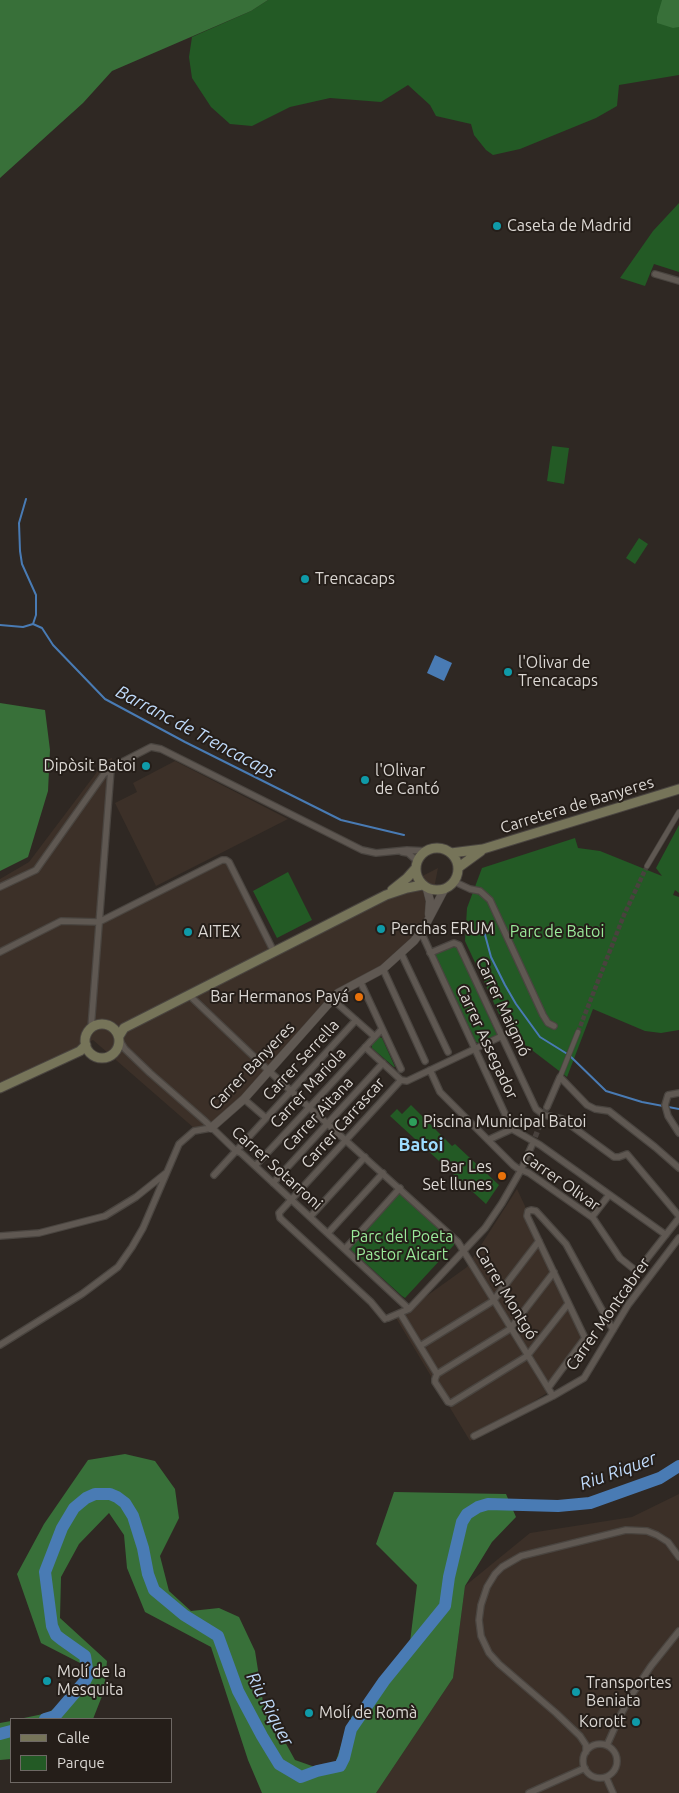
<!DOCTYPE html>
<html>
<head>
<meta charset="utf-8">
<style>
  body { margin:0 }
  #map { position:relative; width:679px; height:1793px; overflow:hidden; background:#2f2823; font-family:Ubuntu,sans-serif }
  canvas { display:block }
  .legend { position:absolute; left:10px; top:1718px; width:162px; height:65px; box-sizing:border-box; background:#251e19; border:1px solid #6e6864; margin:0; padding:6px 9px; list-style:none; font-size:15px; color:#dcd8d4 }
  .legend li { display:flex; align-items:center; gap:10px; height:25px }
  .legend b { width:25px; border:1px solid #6e6864 }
</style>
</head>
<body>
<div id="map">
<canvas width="679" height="1793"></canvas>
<ul class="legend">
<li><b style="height:6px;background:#767459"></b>Calle</li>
<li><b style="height:14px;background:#235a25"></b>Parque</li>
</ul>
</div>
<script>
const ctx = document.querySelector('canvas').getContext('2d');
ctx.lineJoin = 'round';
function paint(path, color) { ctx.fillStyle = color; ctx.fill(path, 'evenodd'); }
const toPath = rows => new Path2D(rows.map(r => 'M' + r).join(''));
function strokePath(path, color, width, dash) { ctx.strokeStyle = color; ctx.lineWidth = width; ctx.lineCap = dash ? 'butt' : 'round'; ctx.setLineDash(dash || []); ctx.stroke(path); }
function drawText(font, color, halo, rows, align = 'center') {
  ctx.font = font + ' Ubuntu,sans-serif'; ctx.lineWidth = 4; ctx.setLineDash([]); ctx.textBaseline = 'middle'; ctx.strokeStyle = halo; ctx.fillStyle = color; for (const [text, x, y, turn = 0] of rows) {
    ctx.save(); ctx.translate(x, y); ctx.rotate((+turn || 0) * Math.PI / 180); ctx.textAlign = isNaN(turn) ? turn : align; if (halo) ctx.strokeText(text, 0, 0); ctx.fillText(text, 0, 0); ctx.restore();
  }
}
paint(toPath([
  [112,758,99,922,226,858,274,952,438,868,427,925,383,969,342,991,220,1122,194,1128,93,1040,0,1086,0,879,29,862,106,760],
  [175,761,288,819,156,886,115,803,137,792,133,783],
  [517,1189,587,1339,547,1393,470,1441,396,1318,467,1267],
  [679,1494,679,1793,376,1793,453,1678,465,1586,530,1533,632,1517]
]), '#3c3028');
paint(toPath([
  [268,0,679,0,679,75,619,85,617,106,596,118,520,149,493,155,486,150,474,135,471,124,436,116,430,105,408,85,381,102,330,98,290,107,252,126,230,124,211,107,192,78,189,57,192,37,251,11],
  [679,203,679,272,654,264,645,286,620,278,653,231],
  [552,446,569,448,564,484,547,481],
  [639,538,648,544,635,564,626,558],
  [679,825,679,893,675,890,673,895,679,897,679,1030,661,1033,645,1031,593,1009,567,1077,507,1031,465,941,467,908,482,868,575,838,578,848,600,851,662,876,656,868],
  [288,872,312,920,277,938,253,891],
  [454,947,457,947,497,1035,479,1043,476,1042,435,956,436,953],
  [379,1037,382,1038,395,1067,394,1067,372,1048,372,1044],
  [411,1105,452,1146,455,1144,499,1185,486,1204,390,1116,397,1109,402,1114],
  [399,1194,403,1196,454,1242,454,1245,405,1298,402,1296,351,1250,352,1245]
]), '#235a25');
paint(toPath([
  [0,0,268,0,251,11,112,71,83,103,0,178],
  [662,0,679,0,679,27,673,28,657,23,657,17],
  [0,703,45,710,50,750,48,791,28,857,0,871],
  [125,1454,155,1461,175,1489,179,1518,160,1556,169,1591,191,1611,219,1608,239,1617,255,1651,263,1702,295,1760,332,1773,350,1719,410,1642,417,1585,376,1544,394,1492,506,1494,516,1517,492,1542,465,1586,453,1678,376,1793,262,1793,248,1760,211,1647,145,1612,127,1568,124,1535,109,1513,79,1544,61,1577,60,1618,107,1661,104,1691,93,1719,19,1719,48,1713,83,1687,82,1664,41,1643,17,1574,44,1524,88,1460],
  [11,1721,11,1759,0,1760,0,1723]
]), '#387039');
paint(toPath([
  [435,655,452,663,444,681,427,673]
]), '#497bb4');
strokePath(toPath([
  [26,499,19,523,20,551,22,564,36,595,36,615,33,624],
  [0,625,23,627,33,624,42,628,53,645,105,699,185,742,341,820,404,835],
  [484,931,491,957,505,985,516,1004,540,1037,569,1055,606,1091,642,1102,679,1109]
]), '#497bb4', 2);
strokePath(toPath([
  [45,1719,55,1716,85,1681,88,1675,85,1656,61,1639,56,1635,52,1626,45,1572,62,1528,74,1508,86,1498,95,1494,110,1494,117,1497,125,1503,133,1516,143,1548,148,1574,154,1590,184,1615,218,1636,238,1691,262,1736,279,1764,301,1777,317,1771,340,1766,344,1758,351,1729,384,1681,445,1606,449,1577,462,1522,467,1514,478,1507,488,1504,558,1506,590,1503,660,1478,679,1466],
  [0,1734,11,1731]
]), '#497bb4', 12);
strokePath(toPath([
  [578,1032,624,915,647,866]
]), '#49423e', 4.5, [4.5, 2]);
strokePath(toPath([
  [532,1145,547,1107]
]), '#49423e', 5.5, [5.5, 3]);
const pedestrian = toPath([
  [647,866,679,812],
  [560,1077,578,1032]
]);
const minor = toPath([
  [655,274,679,281],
  [402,852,408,853,417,861],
  [455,882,470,889,480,891,490,900,543,1015,548,1023,554,1026],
  [0,887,36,870,104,774,120,763,151,747,161,749,362,850,376,853,407,850,427,851],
  [421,932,512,1129,540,1145,666,1235],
  [0,952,61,921,99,922,222,860,226,860,229,862,274,952],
  [401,953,448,1052],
  [430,953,454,943,459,945,536,1109,544,1115,562,1119,614,1157,619,1157,627,1154,679,1216],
  [383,969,425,1061],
  [360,981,401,1069],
  [189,995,269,1071,458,1242,553,1396],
  [332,999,374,1036],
  [91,1028,111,769],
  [120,1041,125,1049,150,1073,205,1121,236,1151,241,1153,409,1309],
  [365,1047,401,1080],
  [430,1070,440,1092,513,1165,517,1168,529,1173,593,1218,620,1258,635,1270,639,1269,679,1218],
  [401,1080,407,1081,502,1036],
  [679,1093,668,1095,665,1105,668,1116,679,1133],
  [244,1099,266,1118],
  [547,1107,560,1077,587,1105,595,1109,609,1111,655,1147,679,1168],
  [488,1140,512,1129],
  [255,1166,382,1029],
  [214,1175,356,1020],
  [273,1183,383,1063],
  [310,1217,365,1157],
  [592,1217,609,1195],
  [328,1233,383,1173],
  [0,1236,39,1233,105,1216,136,1197,166,1173],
  [345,1249,400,1188],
  [400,1313,437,1374,435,1379,435,1382,448,1402,451,1403,527,1356,568,1304],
  [388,1318,409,1309,485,1228,502,1203,521,1170,532,1145],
  [385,1319,371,1302,280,1218,279,1213,401,1080],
  [0,1345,82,1294,118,1267,132,1247,143,1228,179,1144,194,1131,211,1128],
  [420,1346,493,1301,539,1241],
  [437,1374,510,1329,554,1272],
  [548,1388,585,1338,527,1216,528,1211,531,1210,536,1211,566,1244,613,1330],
  [474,1436,553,1396,584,1378,628,1305,679,1238],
  '583 1761a17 17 0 1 1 34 0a17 17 0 1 1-34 0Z',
  [607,1745,620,1716,631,1696,651,1666,679,1631],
  [586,1752,586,1745,580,1736,556,1713,499,1664,489,1653,481,1636,479,1620,481,1605,487,1587,495,1574,502,1567,521,1556,626,1530,647,1531,657,1535,668,1542,679,1557],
  [606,1777,613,1793],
  [529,1793,585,1768]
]);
const tertiary = toPath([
  [427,889,430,901,429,914],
  [211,1128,244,1099,338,993,383,969,414,941,425,926,444,890]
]);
const secondary = toPath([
  '416 869a21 21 0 1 1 42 0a21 21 0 1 1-42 0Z',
  [451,853,483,849,679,789],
  [459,867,481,851],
  [392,890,407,878,415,869],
  '85 1041a17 17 0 1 1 34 0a17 17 0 1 1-34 0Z',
  [119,1036,124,1028,386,895,407,888,422,885],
  [0,1088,80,1051,86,1045]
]);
strokePath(pedestrian, '#4a4540', 6);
strokePath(minor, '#4a4540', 8);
strokePath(tertiary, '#4a4540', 9);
strokePath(secondary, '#4a4540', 11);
strokePath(pedestrian, '#5f5852', 4.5);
strokePath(minor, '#5f5852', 5.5);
strokePath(tertiary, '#5f5852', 8);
strokePath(secondary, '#767459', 9);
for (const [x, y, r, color] of [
  [497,226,5,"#0f9aa8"],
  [305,579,5,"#0f9aa8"],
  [508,672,5,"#0f9aa8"],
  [146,766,5,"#0f9aa8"],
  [365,780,5,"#0f9aa8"],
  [381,929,5,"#0f9aa8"],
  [188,932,5,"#0f9aa8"],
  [359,997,5,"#e8710a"],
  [413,1122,5,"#2e9e5b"],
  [502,1176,5,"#e8710a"],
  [47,1681,5,"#0f9aa8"],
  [576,1692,5,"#0f9aa8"],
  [309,1713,5,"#0f9aa8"],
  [636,1722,5,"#0f9aa8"]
]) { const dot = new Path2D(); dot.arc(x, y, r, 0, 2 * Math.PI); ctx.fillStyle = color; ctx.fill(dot); strokePath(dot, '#251e19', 2); }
drawText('16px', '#dcd8d4', '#251e19', [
  ["Caseta de Madrid",507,226],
  ["Trencacaps",315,579],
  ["l'Olivar de",518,663],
  ["Trencacaps",518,681],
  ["Dipòsit Batoi",136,766,"right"],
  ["l'Olivar",375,771],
  ["de Cantó",375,789],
  ["Perchas ERUM",391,929],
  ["AITEX",198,932],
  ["Bar Hermanos Payá",349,997,"right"],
  ["Piscina Municipal Batoi",423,1122],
  ["Bar Les",492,1167,"right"],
  ["Set llunes",492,1185,"right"],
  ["Molí de la",57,1672],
  ["Mesquita",57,1690],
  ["Transportes",586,1683],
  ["Beniata",586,1701],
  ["Molí de Romà",319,1713],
  ["Korott",626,1722,"right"]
], 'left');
drawText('16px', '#dcd8d4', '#251e19', [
  ["Carretera de Banyeres",577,805,-17],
  ["Carrer Maigmó",503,1007,65],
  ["Carrer Assegador",487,1042,65],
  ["Carrer Serrella",301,1060,-47],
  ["Carrer Banyeres",252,1066,-46],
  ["Carrer Mariola",308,1088,-47],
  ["Carrer Aitana",318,1114,-47],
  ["Carrer Carrascar",343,1123,-48],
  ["Carrer Sotarroni",277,1168,42],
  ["Carrer Olivar",561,1181,35],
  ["Carrer Montgó",506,1293,59],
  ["Carrer Montcabrer",608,1314,-55]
]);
drawText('16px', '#9bea9a', '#251e19', [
  ["Parc de Batoi",557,932],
  ["Parc del Poeta",402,1237],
  ["Pastor Aicart",402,1255]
]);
drawText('italic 18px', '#bfdafa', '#251e19', [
  ["Barranc de Trencacaps",196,732,28],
  ["Riu Riquer",618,1471,-20],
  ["Riu Riquer",270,1709,62]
]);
drawText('bold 18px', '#9dddff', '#251e19', [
  ["Batoi",421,1145]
]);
</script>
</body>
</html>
